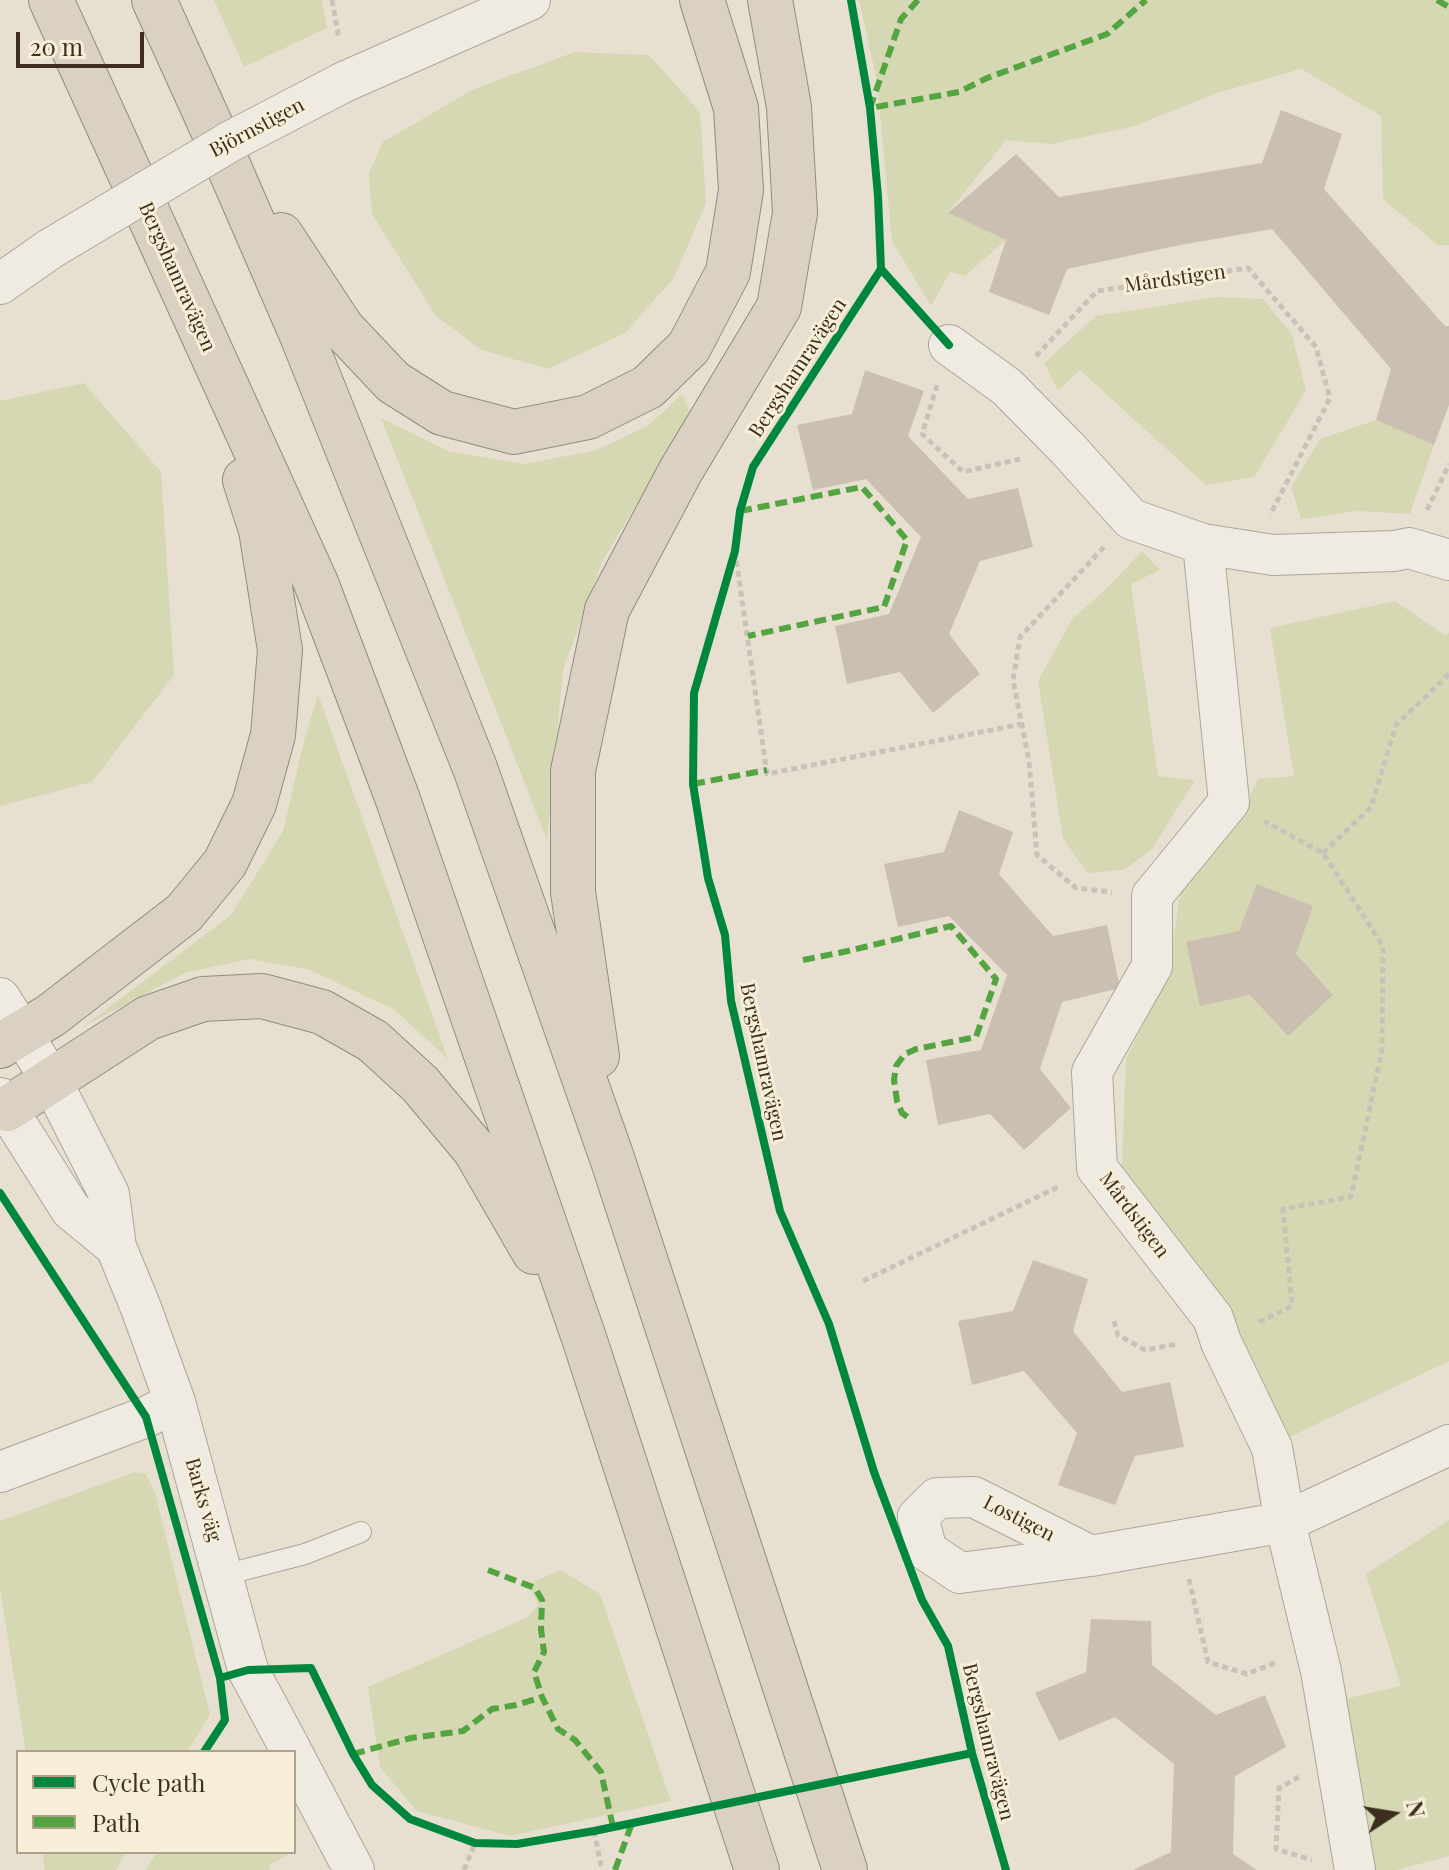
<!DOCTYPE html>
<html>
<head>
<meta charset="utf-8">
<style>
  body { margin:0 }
  #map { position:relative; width:1449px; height:1870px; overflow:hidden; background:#e7e0d1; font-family:"Playfair Display",serif }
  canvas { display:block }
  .legend { position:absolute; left:16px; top:1750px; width:280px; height:104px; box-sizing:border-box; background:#f7eed8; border:2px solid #ada18e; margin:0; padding:10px 14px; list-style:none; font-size:24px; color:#3d2e20 }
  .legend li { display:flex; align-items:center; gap:16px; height:40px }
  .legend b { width:40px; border:2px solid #ada18e }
  .north { position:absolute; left:1353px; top:1774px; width:80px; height:80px; -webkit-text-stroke:6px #f7eed8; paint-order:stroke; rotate:78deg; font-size:22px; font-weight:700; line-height:32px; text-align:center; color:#3d2e20 }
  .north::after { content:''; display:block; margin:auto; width:28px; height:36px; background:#3d2e20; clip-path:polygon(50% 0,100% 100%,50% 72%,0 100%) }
  .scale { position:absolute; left:16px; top:32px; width:128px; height:36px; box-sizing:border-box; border:4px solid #3d2e20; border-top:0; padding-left:10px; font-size:24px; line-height:28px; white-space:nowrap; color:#3d2e20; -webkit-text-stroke:6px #f7eed8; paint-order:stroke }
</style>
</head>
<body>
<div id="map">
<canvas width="1449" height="1870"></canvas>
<ul class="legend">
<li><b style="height:10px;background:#00873e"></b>Cycle path</li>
<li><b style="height:10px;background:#54a441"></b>Path</li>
</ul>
<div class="north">N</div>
<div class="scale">20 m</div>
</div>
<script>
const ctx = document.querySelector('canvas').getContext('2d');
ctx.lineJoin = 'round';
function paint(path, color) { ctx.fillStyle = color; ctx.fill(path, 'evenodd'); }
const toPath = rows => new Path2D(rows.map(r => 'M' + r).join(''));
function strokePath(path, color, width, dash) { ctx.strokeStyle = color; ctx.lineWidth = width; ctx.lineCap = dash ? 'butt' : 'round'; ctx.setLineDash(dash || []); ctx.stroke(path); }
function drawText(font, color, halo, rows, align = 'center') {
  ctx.font = font + ' "Playfair Display",serif'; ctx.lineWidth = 6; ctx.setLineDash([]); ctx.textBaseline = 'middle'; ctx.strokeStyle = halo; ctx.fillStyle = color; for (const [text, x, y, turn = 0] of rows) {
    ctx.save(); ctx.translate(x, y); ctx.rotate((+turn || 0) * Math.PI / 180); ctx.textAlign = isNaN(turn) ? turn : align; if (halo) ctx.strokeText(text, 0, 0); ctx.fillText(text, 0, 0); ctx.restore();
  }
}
paint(toPath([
  [214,0,322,0,327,28,244,67],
  [859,0,1449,0,1449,245,1438,245,1383,199,1381,116,1301,69,1217,93,1131,127,1051,144,1006,140,948,213,1006,240,965,276,950,272,931,306,892,241,877,81],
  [575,52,649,55,700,112,706,203,674,278,625,333,548,369,482,350,436,316,372,214,369,173,383,142,474,89],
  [1216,297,1263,299,1292,335,1306,391,1254,477,1206,485,1080,370,1058,390,1044,363,1096,316],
  [84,383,161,472,174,675,92,782,0,806,0,401],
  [682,394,691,414,602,562,563,670,547,840,381,418,448,451,525,464,597,450,649,425],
  [1376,420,1434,445,1410,514,1357,511,1301,519,1291,487,1320,439],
  [1142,551,1160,570,1131,584,1158,776,1195,780,1152,849,1124,870,1087,873,1063,838,1038,681,1073,618,1106,589],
  [1395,601,1446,636,1449,632,1449,1361,1283,1440,1121,1187,1126,1059,1168,974,1187,848,1237,821,1258,779,1294,776,1270,628],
  [318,694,448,1059,395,1010,310,970,250,959,185,973,84,1026,231,915,283,831,303,745],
  [135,1472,146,1474,155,1492,210,1715,187,1752,26,1752,0,1589,0,1521],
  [1449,1520,1449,1856,1397,1870,1359,1870,1340,1700,1401,1686,1366,1574],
  [561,1570,600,1594,671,1801,510,1836,417,1811,380,1767,368,1687,526,1618,538,1605,529,1584],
  [42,1852,126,1852,116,1870,45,1870],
  [157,1852,292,1852,268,1866,270,1870,146,1870]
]), '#d6d7b3');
paint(toPath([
  [1281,110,1342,134,1324,189,1445,326,1449,326,1449,405,1434,445,1376,420,1391,369,1272,229,1175,246,1067,269,1049,315,989,292,1006,240,948,213,1016,154,1059,197,1262,163],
  [865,370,924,391,908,436,968,499,1018,488,1033,547,980,561,949,634,980,674,933,713,900,672,847,684,835,626,889,614,921,537,866,479,813,490,797,425,852,414],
  [959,810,1013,832,999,874,1053,936,1107,925,1120,988,1062,1002,1040,1069,1071,1108,1024,1150,990,1114,938,1125,926,1060,981,1050,1007,975,949,916,898,927,884,864,944,852],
  [1257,884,1313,906,1296,954,1333,995,1288,1036,1250,995,1200,1006,1186,942,1239,931],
  [1033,1260,1088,1279,1073,1331,1122,1392,1170,1382,1184,1447,1135,1456,1115,1505,1058,1485,1077,1433,1024,1371,972,1385,958,1321,1013,1311],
  [1091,1619,1151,1621,1152,1665,1216,1715,1265,1695,1286,1747,1235,1776,1233,1854,1257,1870,1133,1870,1171,1852,1174,1764,1115,1717,1059,1741,1035,1693,1086,1672]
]), '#cbbfb2');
const lane = toPath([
  [224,1575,305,1554,361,1532]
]);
const street = toPath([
  [344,82,530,0],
  [0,284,50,249],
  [949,345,1007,387,1068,449,1131,519,1203,544,1273,555,1394,551,1409,548,1449,560],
  [1203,544,1229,802,1152,896,1152,966,1092,1072,1097,1168,1213,1318,1221,1342,1272,1448,1285,1522,1321,1671,1355,1870],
  [0,998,51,1080,109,1194,116,1247,141,1308,175,1402,248,1670,292,1752],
  [0,1098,71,1210,116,1247],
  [0,1472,146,1417,175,1402],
  [1091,1556,974,1497,937,1498,918,1517,927,1551,960,1573,1091,1556,1285,1522,1449,1445],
  [294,1756,354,1870]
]);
const highway = toPath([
  [51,0,316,583,397,797,585,1341,757,1870],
  [154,0,212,128,301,333,475,768,612,1158,845,1870],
  [281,235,342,328,393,382,442,413,514,432,588,417,648,387,689,347,728,272,741,190,736,108,702,0],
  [0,1046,50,1016,184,913,225,863,254,804,273,735,280,650,261,530,245,480],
  [597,1056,573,892,573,771,607,610,680,472,779,307,795,213,789,107,770,0],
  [7,1109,148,1018,203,999,262,996,322,1012,373,1041,420,1084,475,1150,534,1252]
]);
strokePath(lane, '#ada599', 22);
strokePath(street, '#ada599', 42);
strokePath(highway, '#928b80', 46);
strokePath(toPath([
  [332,0,339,39],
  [1036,356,1097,291,1248,268,1316,347,1330,398,1270,515],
  [937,385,922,434,963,472,1020,459],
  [1427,510,1449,464],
  [1104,547,1020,637,1013,680,1029,761,1037,855,1076,888,1112,892],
  [735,551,767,774,1022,724],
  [1323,853,1371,807,1396,725,1449,674],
  [863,1281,1060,1186],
  [1114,1321,1118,1335,1145,1350,1178,1344],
  [1259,1322,1292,1306,1283,1209,1351,1197,1382,1050,1383,946,1323,853,1264,821],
  [1189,1579,1208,1662,1247,1674,1277,1662],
  [1299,1777,1279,1788,1276,1849,1312,1860],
  [594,1831,602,1870],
  [464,1870,475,1843]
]), '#c8c2b9', 5, [6, 4]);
strokePath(lane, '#efebe3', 20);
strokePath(street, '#efebe3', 40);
strokePath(highway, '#dad1c2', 44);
const streetBridge = toPath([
  [50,249,231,141,344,82]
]);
strokePath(streetBridge, '#ada599', 42, []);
strokePath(streetBridge, '#efebe3', 40);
strokePath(toPath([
  [918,0,901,19,870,108,959,92,987,78,1107,34,1146,0],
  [1437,0,1449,7],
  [740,511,862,487,907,540,884,607,748,636],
  [693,784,767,770],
  [803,960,848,951,951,926,996,979,976,1037,916,1049,905,1054,896,1066,894,1080,897,1101,902,1113,910,1119],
  [488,1570,535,1588,542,1600,541,1629,544,1652,534,1672,542,1697,558,1729,575,1740,601,1772,613,1827],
  [353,1754,411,1738,463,1731,492,1709,516,1705,542,1697],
  [615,1870,632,1823]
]), '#54a441', 6, [12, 6]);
strokePath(toPath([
  [851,0,870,108,878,196,881,269,949,345],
  [881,269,753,467,740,511,735,551,694,693,693,784,708,878,725,935,731,1001,780,1211,829,1324,874,1472,922,1600,948,1646,972,1753,1006,1870],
  [0,1193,146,1417,220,1678,225,1720,204,1752],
  [220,1678,248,1670,311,1668,353,1754,372,1785,410,1819,475,1843,517,1844,594,1831,972,1753]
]), '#00873e', 8);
drawText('20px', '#3d2e20', '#f7eed8', [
  ["Björnstigen",257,128,-28],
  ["Bergshamravägen",177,277,66],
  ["Mårdstigen",1175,279,-8],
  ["Bergshamravägen",798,368,-57],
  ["Bergshamravägen",763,1062,78],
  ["Mårdstigen",1134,1215,53],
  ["Barks väg",203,1500,74],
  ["Lostigen",1019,1519,27],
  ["Bergshamravägen",988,1742,76]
]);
</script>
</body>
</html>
